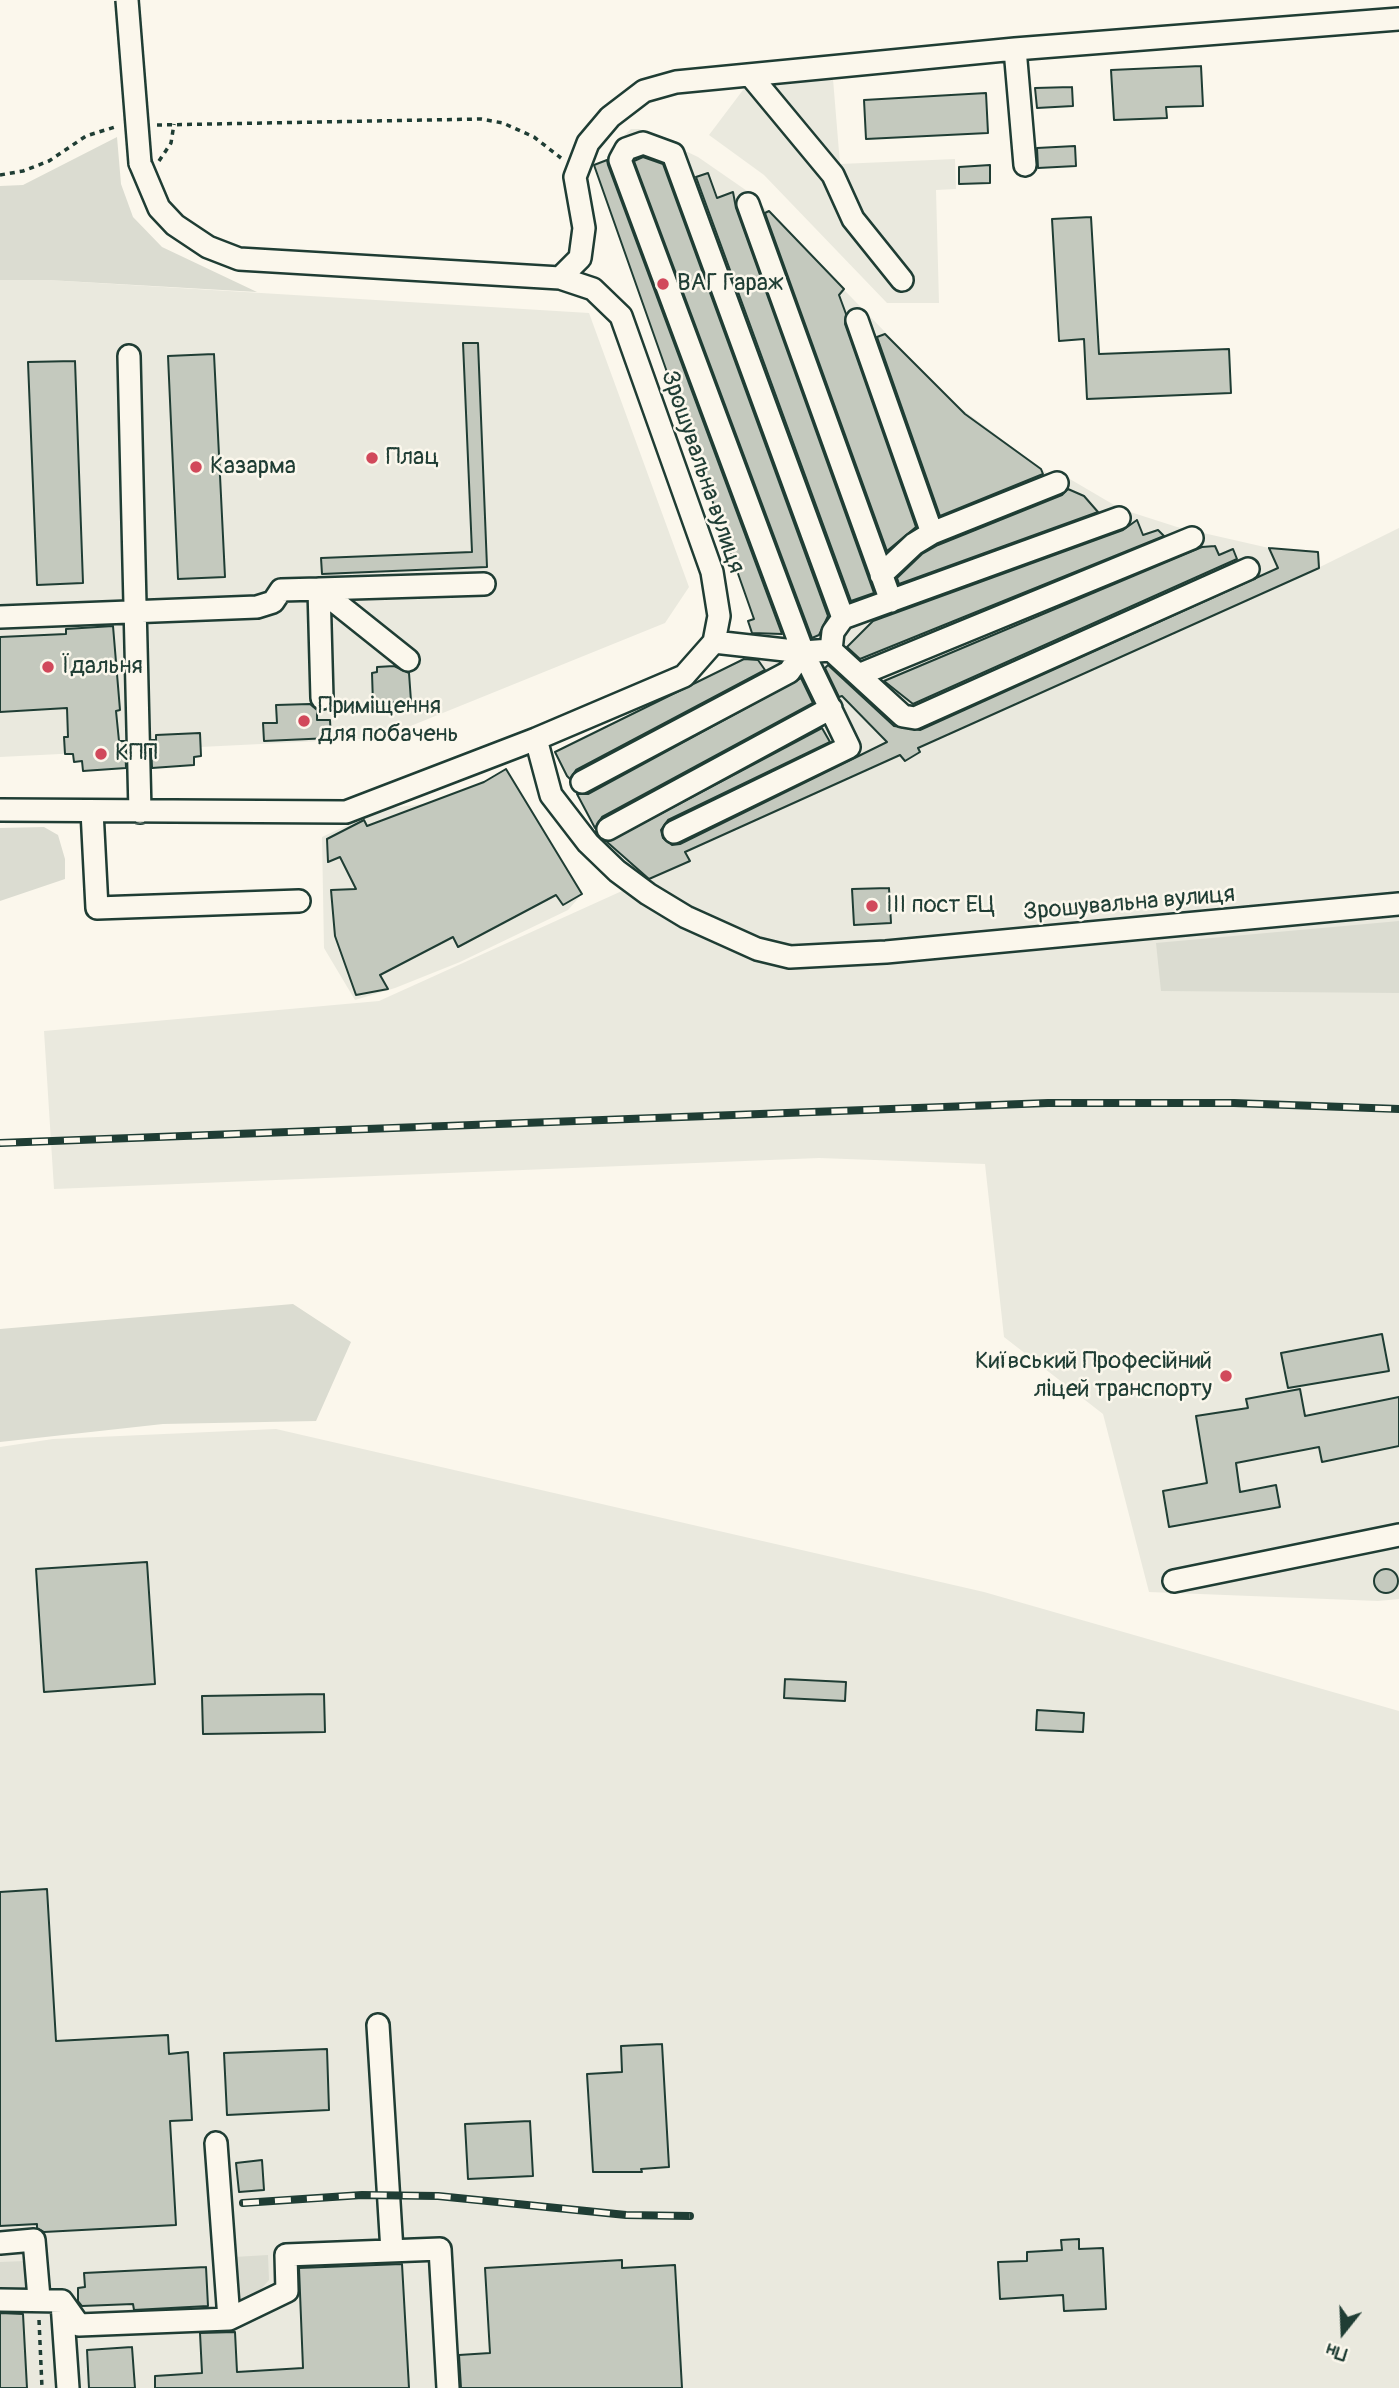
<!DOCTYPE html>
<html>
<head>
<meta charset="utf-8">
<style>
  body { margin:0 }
  #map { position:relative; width:1399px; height:2388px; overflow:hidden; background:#fbf7ec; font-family:Pangolin,sans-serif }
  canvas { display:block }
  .north { position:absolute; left:1308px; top:2297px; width:70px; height:70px; -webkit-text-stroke:5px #fbf7ec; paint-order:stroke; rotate:198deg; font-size:19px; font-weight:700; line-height:28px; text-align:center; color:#1f3d34 }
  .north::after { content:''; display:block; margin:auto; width:24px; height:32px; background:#1f3d34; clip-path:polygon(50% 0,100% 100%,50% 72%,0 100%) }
</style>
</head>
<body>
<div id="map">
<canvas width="1399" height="2388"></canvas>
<div class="north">Пн</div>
</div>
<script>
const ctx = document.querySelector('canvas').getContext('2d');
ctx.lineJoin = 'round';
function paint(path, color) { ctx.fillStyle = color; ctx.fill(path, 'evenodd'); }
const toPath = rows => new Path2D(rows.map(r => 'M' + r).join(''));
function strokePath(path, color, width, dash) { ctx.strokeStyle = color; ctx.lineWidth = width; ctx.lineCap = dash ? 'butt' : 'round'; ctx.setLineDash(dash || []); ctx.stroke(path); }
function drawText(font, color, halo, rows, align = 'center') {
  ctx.font = font + ' Pangolin,sans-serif'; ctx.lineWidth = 5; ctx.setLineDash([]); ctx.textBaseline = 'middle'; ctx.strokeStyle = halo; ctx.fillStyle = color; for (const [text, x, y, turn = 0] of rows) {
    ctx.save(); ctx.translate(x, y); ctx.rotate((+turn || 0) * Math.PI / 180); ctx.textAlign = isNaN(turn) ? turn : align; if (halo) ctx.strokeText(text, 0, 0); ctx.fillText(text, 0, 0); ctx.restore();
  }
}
paint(toPath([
  [833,79,840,164,955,159,956,189,936,190,939,303,887,303,764,175,709,135,746,86],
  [631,129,639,129,698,157,750,193,954,403,1052,477,1063,475,1121,509,1177,527,1269,548,1318,552,1320,567,1399,528,1399,1599,1378,1601,1149,1592,1103,1414,1004,1337,985,1164,819,1158,54,1189,44,1031,379,1001,644,881,594,826,555,752,754,653,748,621,753,618,593,165,607,159,610,149],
  [0,280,48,280,589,313,689,587,665,623,381,738,0,757],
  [506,769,582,894,568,910,460,962,395,988,355,1000,324,948,322,837,382,809,423,804,474,786],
  [276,1429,984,1592,1399,1711,1399,2388,0,2388,0,1447,53,1439]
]), '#eae9de');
paint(toPath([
  [117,137,121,184,133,217,162,247,257,292,48,280,0,280,0,186,23,185],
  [44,827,58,835,65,859,65,879,0,901,0,828],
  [1399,921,1399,993,1161,991,1156,943],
  [293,1304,351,1342,316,1421,163,1424,0,1442,0,1329],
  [268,2255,269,2280,253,2298,236,2299,234,2257],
  [26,2261,27,2290,0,2292,0,2262]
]), '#dbdcd1');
const building = toPath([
  [1201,66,1203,106,1166,107,1167,118,1114,120,1111,70,1201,66],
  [1072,87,1073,106,1037,108,1035,88,1072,87],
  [986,93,988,133,866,139,864,100,986,93],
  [1075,146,1076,166,1038,168,1037,148,1075,146],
  [643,157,663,164,828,616,819,635,812,638,634,161,643,157],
  [607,160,608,165,782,634,752,633,748,621,754,619,594,165,607,160],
  [990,165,990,183,959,184,959,167,990,165],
  [708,173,717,198,733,192,736,208,874,593,851,601,696,177,708,173],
  [769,211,844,289,839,295,846,314,845,324,916,527,887,551,765,213,769,211],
  [1091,217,1099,354,1229,349,1231,393,1087,399,1084,339,1059,341,1052,219,1091,217],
  [885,334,965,414,1041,469,1043,474,940,516,877,337,885,334],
  [463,343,478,343,487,567,322,574,321,558,472,552,463,343],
  [214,354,225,577,178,579,168,356,214,354],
  [75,361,83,583,37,585,28,362,75,361],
  [1068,489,1084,496,1098,512,899,584,897,578,922,554,938,545,1062,495,1068,489],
  [1137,520,1143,535,1158,530,1164,536,860,659,847,647,873,621,1123,530,1137,520],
  [1215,546,1219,555,1233,549,1237,559,913,704,884,681,1202,547,1215,546],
  [1269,548,1318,552,1319,568,918,748,920,752,905,761,900,755,685,852,690,861,649,879,607,842,822,728,830,742,668,820,661,830,663,838,672,845,680,844,887,742,842,696,839,697,825,668,828,665,894,726,920,730,1278,568,1269,548],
  [113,626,120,710,116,711,119,741,125,741,126,768,83,771,82,761,74,762,73,754,65,754,64,737,68,737,67,708,0,712,0,637,66,634,66,629,113,626],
  [744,659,758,660,765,670,576,770,570,779,567,776,555,752,744,659],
  [394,666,409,673,411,701,373,704,372,673,377,672,377,667,394,666],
  [801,678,813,703,602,817,595,828,577,794,588,794,801,678],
  [310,704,317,710,317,720,330,720,331,738,264,741,263,723,277,723,276,705,310,704],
  [200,733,201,756,194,757,194,765,152,768,151,740,156,740,156,735,200,733],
  [506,769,582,894,563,905,556,895,458,947,453,937,380,975,388,989,356,995,335,936,331,890,356,889,340,857,328,862,327,839,364,820,367,826,484,782,506,769],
  [889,888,891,923,854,925,852,889,889,888],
  [1382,1334,1389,1371,1288,1388,1281,1353,1382,1334],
  [1300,1389,1305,1416,1399,1397,1399,1446,1322,1462,1319,1447,1236,1463,1240,1492,1276,1485,1280,1507,1169,1527,1163,1491,1207,1483,1196,1416,1248,1408,1246,1399,1300,1389],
  [147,1562,155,1684,44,1692,36,1569,147,1562],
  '1374 1581a12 12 0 1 1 24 0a12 12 0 1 1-24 0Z',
  [785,1679,846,1682,845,1701,784,1698,785,1679],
  [324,1694,325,1732,203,1734,202,1696,324,1694],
  [1037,1710,1084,1713,1083,1732,1036,1730,1037,1710],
  [47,1889,56,2041,168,2035,169,2054,188,2052,192,2120,170,2121,176,2225,44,2232,37,2228,37,2224,0,2226,0,1892,47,1889],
  [662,2044,669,2167,641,2169,642,2172,593,2172,587,2074,622,2072,621,2046,662,2044],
  [327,2049,329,2110,227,2115,224,2053,327,2049],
  [530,2121,533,2176,468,2179,465,2124,530,2121],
  [262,2160,264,2190,239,2192,236,2163,262,2160],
  [1079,2239,1079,2249,1103,2248,1106,2309,1064,2311,1063,2295,1000,2299,998,2262,1027,2261,1027,2252,1062,2250,1061,2240,1079,2239],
  [622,2260,622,2268,675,2265,682,2388,461,2388,459,2355,490,2353,485,2268,622,2260],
  [402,2264,409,2388,155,2388,155,2376,202,2373,200,2333,235,2332,237,2372,303,2368,299,2268,402,2264],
  [206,2267,208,2306,134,2310,133,2304,82,2306,78,2301,78,2288,85,2287,84,2273,206,2267],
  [0,2313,23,2314,27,2388,0,2388,0,2313],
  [132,2347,135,2388,89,2388,87,2350,132,2347]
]);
paint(building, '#c4c9be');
strokePath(building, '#1f3d34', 2);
const minor = toPath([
  [1015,49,1025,165],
  [750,75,833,175,853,219,902,280],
  [748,204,891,601],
  [560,278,580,258,584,228,575,177,588,143,610,117,644,91,676,82,1015,49,1399,19],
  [857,320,932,533],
  [129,356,140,812],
  [881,575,914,544,932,533,1057,483],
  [0,617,257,607,273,602,281,590,319,589,322,698],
  [714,642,803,652,831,650,903,716,915,718,1248,569],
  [831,650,833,632,843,618,1119,518],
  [408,660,319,589,484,584],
  [861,674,1192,538],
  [536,739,551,795,588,843,617,871,648,894,686,917,757,949,790,957,886,952,1399,904],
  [582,782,789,672,803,652,620,160,626,149,643,143,673,154,843,618],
  [0,810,346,812,536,739,684,676,714,642,719,616,712,572,621,316,593,289,560,278,239,259,208,247,175,225,159,208,140,163],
  [92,811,97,908,299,901],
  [608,829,831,708],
  [674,832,849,747,803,652],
  [1174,1581,1399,1535],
  [378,2025,392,2251],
  [216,2143,229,2319],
  [0,2243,34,2240,39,2298],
  [0,2300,62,2301,79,2325,229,2319,287,2291,286,2255,440,2249,448,2388],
  [62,2303,68,2388]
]);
strokePath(minor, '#1f3d34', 26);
strokePath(toPath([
  [157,125,481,119,503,123,534,137,561,158],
  [159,161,171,143,174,124],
  [0,175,23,171,49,161,86,136,118,126],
  [39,2320,42,2388]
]), '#1f3d34', 3.5, [5, 5]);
strokePath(minor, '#fbf7ec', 21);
const rail = toPath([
  [0,1143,1048,1103,1234,1103,1399,1109],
  [243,2203,362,2195,438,2196,626,2215,690,2216]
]);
strokePath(rail, '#1f3d34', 8);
strokePath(rail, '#fbf7ec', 5, [16]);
const minorBridge = toPath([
  [127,0,140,163]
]);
strokePath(minorBridge, '#1f3d34', 26, []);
strokePath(minorBridge, '#fbf7ec', 21);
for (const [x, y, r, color] of [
  [663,284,7,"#d1495b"],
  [372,458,7,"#d1495b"],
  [196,467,7,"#d1495b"],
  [48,667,7,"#d1495b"],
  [304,721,7,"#d1495b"],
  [101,754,7,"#d1495b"],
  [872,906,7,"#d1495b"],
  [1226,1376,7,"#d1495b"]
]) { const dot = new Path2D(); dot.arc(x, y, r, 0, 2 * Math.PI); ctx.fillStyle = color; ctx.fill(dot); strokePath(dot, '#fbf7ec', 2.5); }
drawText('24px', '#1f3d34', '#fbf7ec', [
  ["ВАГ Гараж",677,284],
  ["Плац",386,458],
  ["Казарма",210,467],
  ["Їдальня",62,667],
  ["Приміщення",318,707],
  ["для побачень",318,735],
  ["КПП",115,754],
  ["III пост ЕЦ",886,906],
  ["Київський Професійний",1212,1362,"right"],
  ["ліцей транспорту",1212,1390,"right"]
], 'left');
drawText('24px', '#1f3d34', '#fbf7ec', [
  ["Зрошувальна вулиця",702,472,71],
  ["Зрошувальна вулиця",1129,904,-5]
]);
</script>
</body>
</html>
